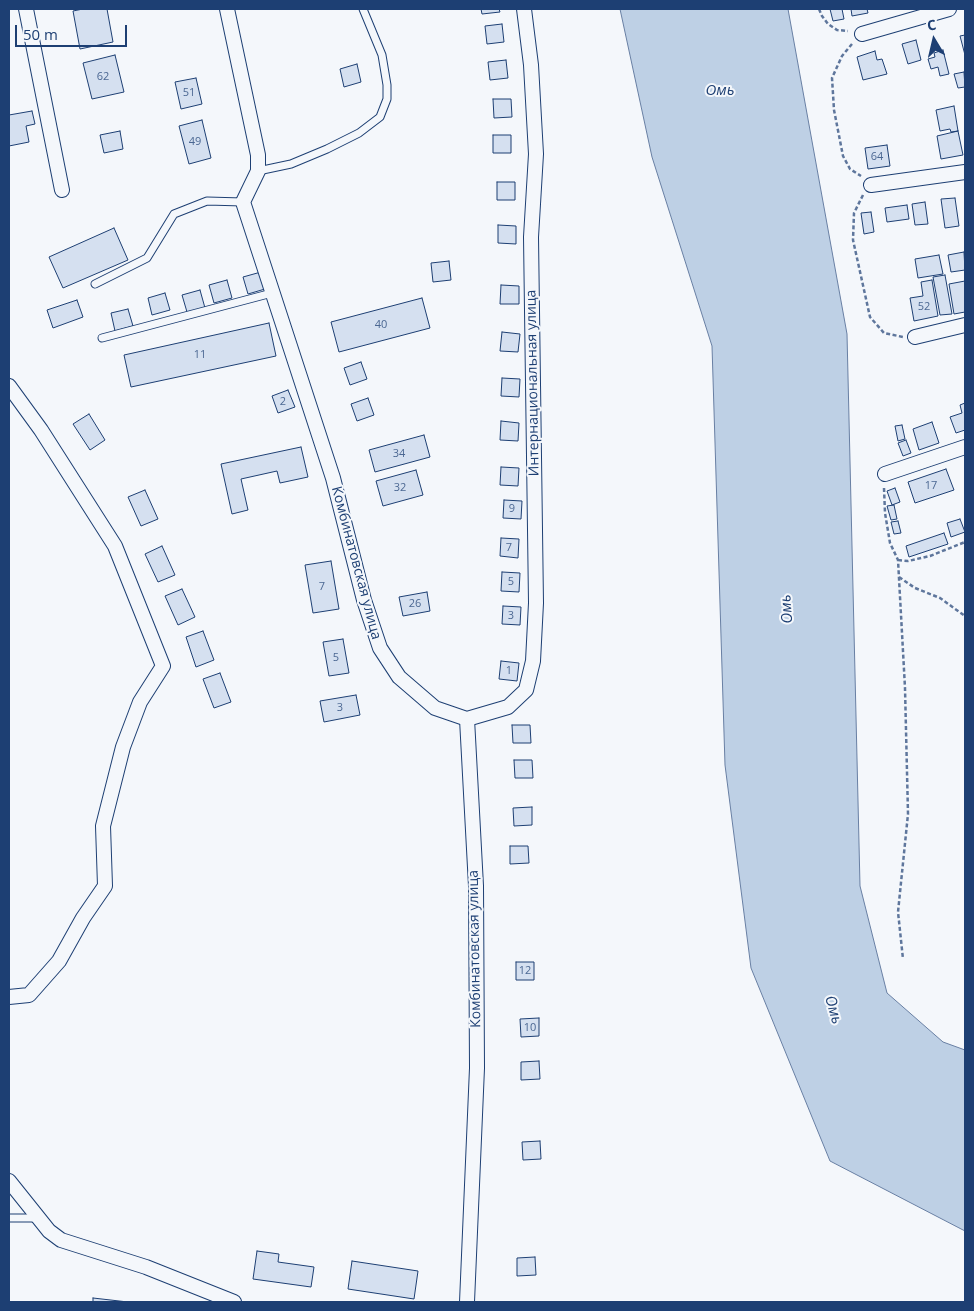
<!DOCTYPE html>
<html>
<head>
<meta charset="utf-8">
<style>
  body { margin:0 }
  #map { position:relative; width:974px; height:1311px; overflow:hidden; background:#f4f7fb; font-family:"Open Sans",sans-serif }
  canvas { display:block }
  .frame { position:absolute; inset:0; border:10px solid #1d3f73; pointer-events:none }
  .north { position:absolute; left:909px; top:15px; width:50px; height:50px; -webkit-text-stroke:4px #f4f7fb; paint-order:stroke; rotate:351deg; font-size:14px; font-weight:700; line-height:20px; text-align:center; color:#1d3f73 }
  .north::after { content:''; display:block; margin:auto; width:18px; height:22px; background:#1d3f73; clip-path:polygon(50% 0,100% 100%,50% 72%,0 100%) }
  .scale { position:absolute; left:15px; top:25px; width:112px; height:22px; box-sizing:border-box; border:2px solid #1d3f73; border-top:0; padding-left:6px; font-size:15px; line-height:18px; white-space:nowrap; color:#1d3f73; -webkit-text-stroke:4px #f4f7fb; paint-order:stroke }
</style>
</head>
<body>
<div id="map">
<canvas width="974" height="1311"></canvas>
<div class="frame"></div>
<div class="north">С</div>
<div class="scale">50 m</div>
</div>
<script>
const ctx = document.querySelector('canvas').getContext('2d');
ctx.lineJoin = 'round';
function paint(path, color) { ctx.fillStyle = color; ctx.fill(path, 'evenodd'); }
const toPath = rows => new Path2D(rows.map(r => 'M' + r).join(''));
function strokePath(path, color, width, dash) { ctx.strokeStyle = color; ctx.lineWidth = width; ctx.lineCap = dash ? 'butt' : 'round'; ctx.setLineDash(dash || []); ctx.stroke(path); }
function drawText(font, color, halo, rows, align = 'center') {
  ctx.font = font + ' "Open Sans",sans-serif'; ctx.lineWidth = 4; ctx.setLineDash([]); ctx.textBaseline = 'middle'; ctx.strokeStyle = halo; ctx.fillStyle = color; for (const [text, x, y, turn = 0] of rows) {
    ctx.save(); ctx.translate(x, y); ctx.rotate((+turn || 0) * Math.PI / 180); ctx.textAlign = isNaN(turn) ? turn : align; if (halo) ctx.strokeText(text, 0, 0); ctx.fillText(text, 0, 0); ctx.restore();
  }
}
const water = toPath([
  [620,9,788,9,847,334,860,886,887,993,943,1042,965,1050,965,1231,830,1161,751,968,725,765,712,346,652,157,620,9]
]);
paint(water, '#bed0e5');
strokePath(water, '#687fa3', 1);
const building = toPath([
  [83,9,107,9,113,42,80,49,73,11,83,9],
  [481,9,499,9,500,12,482,14,481,9],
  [830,9,842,9,844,19,833,21,830,9],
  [851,9,867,9,868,13,852,16,851,9],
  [502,24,504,42,487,44,485,26,502,24],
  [965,35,965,55,960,36,965,35],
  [916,40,921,60,908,64,902,44,916,40],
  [943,50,949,74,940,76,938,67,931,69,928,59,935,57,934,53,943,50],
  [875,51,877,60,882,59,887,74,863,80,857,57,875,51],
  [115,55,124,92,92,99,83,63,115,55],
  [506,60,508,78,490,80,488,62,506,60],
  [357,64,361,82,344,87,340,69,357,64],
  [964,72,965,87,958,88,954,74,964,72],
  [196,78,202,104,181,109,175,82,196,78],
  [493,99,511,99,512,117,494,118,493,99],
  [954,106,958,131,951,132,950,129,940,131,936,110,954,106],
  [32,111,35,124,26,126,29,142,9,146,9,115,32,111],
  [202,120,211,158,189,164,179,126,202,120],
  [120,131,123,149,104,153,100,135,120,131],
  [958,131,963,155,941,159,937,136,958,131],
  [493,135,511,135,511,153,493,153,493,135],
  [887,145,890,166,868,169,865,148,887,145],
  [497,182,515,182,515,200,497,200,497,182],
  [955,198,959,226,945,228,941,199,955,198],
  [925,202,928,224,915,225,912,204,925,202],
  [907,205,909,219,887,222,885,208,907,205],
  [871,212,874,232,864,234,861,213,871,212],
  [498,225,516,226,516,244,498,243,498,225],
  [114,228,128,260,63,288,49,257,114,228],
  [964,252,965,270,951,272,948,255,964,252],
  [939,255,943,274,918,278,915,259,939,255],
  [449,261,451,280,433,282,431,263,449,261],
  [261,272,265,289,248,294,243,277,261,272],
  [945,275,952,314,940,315,933,277,945,275],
  [227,280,232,298,214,303,209,285,227,280],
  [932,280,938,316,914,321,910,298,923,296,921,282,932,280],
  [965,281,965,312,954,314,949,284,965,281],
  [501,285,519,286,519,304,500,304,501,285],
  [200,290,205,308,187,312,182,295,200,290],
  [165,293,170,310,152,315,148,298,165,293],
  [422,298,430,328,339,352,331,322,422,298],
  [77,300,83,317,53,328,47,310,77,300],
  [128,309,133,326,115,331,111,313,128,309],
  [269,323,276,356,131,387,124,355,269,323],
  [502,332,520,334,518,352,500,351,502,332],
  [361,362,367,379,350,385,344,368,361,362],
  [502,378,520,379,519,397,501,396,502,378],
  [288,390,295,407,278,413,272,396,288,390],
  [368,398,374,415,357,421,351,404,368,398],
  [965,403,965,430,956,433,950,417,962,413,960,405,965,403],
  [89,414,105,440,90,450,73,424,89,414],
  [501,421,519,423,518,441,500,440,501,421],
  [932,422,939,443,919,450,913,429,932,422],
  [902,425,905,439,898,441,895,426,902,425],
  [424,435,430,457,375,472,369,450,424,435],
  [906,440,911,453,903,456,898,443,906,440],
  [301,447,308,477,280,483,277,471,241,479,248,510,232,514,221,464,301,447],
  [501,467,519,468,518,486,500,485,501,467],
  [946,469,954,490,915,503,908,482,946,469],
  [416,470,423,495,383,506,376,481,416,470],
  [895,488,900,502,892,505,887,491,895,488],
  [145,490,158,519,141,526,128,497,145,490],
  [504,500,522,501,521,519,503,518,504,500],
  [894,505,897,519,891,520,887,506,894,505],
  [960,519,965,532,951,537,947,523,960,519],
  [898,521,901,533,894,534,891,522,898,521],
  [944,533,948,544,909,557,906,546,944,533],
  [501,538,519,539,518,558,500,556,501,538],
  [162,546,175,575,158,582,145,554,162,546],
  [331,561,339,609,313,613,305,565,331,561],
  [502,572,520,573,519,592,501,591,502,572],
  [182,589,195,617,178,625,165,596,182,589],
  [427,592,430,611,403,616,399,597,427,592],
  [503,606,521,607,520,625,502,624,503,606],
  [203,631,214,660,196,667,186,637,203,631],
  [343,639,349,673,329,676,323,642,343,639],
  [501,661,519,663,517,681,499,679,501,661],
  [220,673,231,702,214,708,203,679,220,673],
  [356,695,360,715,324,722,320,701,356,695],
  [512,725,530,725,531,743,513,743,512,725],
  [514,760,532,760,533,778,515,778,514,760],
  [532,807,532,825,514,826,513,808,532,807],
  [510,846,528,846,529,863,510,864,510,846],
  [516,962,534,962,534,980,516,980,516,962],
  [539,1018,539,1036,521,1037,520,1019,539,1018],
  [539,1061,540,1079,521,1080,521,1062,539,1061],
  [540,1141,541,1159,523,1160,522,1142,540,1141],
  [257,1251,279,1254,278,1262,314,1267,311,1287,253,1279,257,1251],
  [535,1257,536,1275,517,1276,517,1258,535,1257],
  [352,1261,418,1271,414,1299,348,1289,352,1261],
  [93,1298,128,1302,93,1302,93,1298]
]);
paint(building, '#d5e0f0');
strokePath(building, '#1d3f73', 1);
const service = toPath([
  [258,171,291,164,327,149,359,133,380,117,387,99,387,85,382,55,363,9],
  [95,284,147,258,174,214,207,201,243,202],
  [102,338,272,293],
  [9,1218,38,1218]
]);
const minor = toPath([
  [26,9,62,190],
  [227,9,258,155,258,171,243,202,333,478,364,600,380,648,399,677,435,708,467,719],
  [862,34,949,9],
  [871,185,965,172],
  [915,337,965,325],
  [9,386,41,430,115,546,163,666,140,702,123,747,103,826,105,886,83,918,59,961,29,995,9,997],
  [885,474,965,447],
  [467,719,508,707,526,690,533,661,536,603,531,237,536,154,531,65,524,9],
  [9,1181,49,1231,61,1240,146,1267,234,1302],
  [467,1302,477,1068,476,886,467,719]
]);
strokePath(service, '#1d3f73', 9);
strokePath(minor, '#1d3f73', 16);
strokePath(toPath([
  [819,9,822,16,828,24,837,30,848,31],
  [852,44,842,56,832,78,834,110,843,156,850,169,861,176],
  [863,195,854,213,853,240,870,317,884,333,903,337],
  [884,488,885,513,890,543,898,560,905,688,908,814,898,912,903,959],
  [898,560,908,561,930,556,965,542],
  [899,577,915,588,940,598,965,616]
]), '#5e769c', 2.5, [4, 2.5]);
strokePath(service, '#f4f7fb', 7);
strokePath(minor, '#f4f7fb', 14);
drawText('11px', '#4b6792', null, [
  ["62",103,77],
  ["51",189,93],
  ["49",195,142],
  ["64",877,157],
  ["52",924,307],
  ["40",381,325],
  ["11",200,355],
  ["2",283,402],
  ["34",399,454],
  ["17",931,486],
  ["32",400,488],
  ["9",512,509],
  ["7",509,548],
  ["5",511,582],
  ["7",322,587],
  ["26",415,604],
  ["3",511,616],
  ["5",336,658],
  ["1",509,671],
  ["3",340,708],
  ["12",525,971],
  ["10",530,1028]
]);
drawText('14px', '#1d3f73', '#f4f7fb', [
  ["Интернациональная улица",533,383,-91],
  ["Комбинатовская улица",356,563,75],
  ["Комбинатовская улица",475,949,-91]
]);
drawText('italic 15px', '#1d3f73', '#f4f7fb', [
  ["Омь",720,91],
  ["Омь",787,609,-94],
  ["Омь",833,1010,74]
]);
</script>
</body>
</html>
